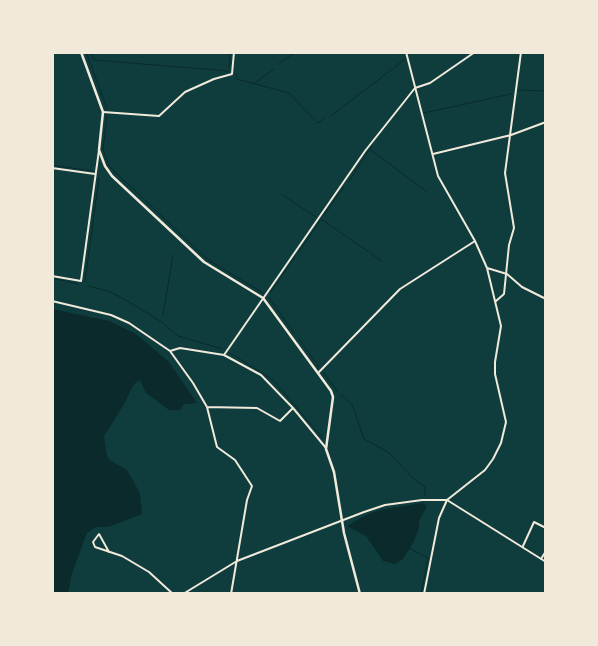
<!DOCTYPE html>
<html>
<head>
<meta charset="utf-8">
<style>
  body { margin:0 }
  #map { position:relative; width:598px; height:646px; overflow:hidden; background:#0f3d3e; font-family:"Titillium Web",sans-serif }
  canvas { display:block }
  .frame { position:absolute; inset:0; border:54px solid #f1e9da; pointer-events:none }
</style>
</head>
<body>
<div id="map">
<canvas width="598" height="646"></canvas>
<div class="frame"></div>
</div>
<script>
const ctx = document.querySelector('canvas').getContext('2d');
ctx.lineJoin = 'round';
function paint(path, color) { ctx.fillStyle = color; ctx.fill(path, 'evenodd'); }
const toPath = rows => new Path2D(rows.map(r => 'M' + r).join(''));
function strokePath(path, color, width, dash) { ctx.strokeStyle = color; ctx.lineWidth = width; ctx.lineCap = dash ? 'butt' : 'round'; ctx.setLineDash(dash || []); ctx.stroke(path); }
paint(toPath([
  [52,309,109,321,136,334,169,362,197,403,184,404,180,410,169,410,146,393,140,380,134,384,123,406,104,436,107,456,111,461,127,470,140,493,142,514,108,527,96,527,87,533,72,573,68,593,53,593],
  [422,503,427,506,419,521,419,528,414,541,403,559,395,564,383,561,366,536,347,526,366,515,380,510]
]), '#0a2a2b');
strokePath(toPath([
  [86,52,107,108],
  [90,52,94,60,228,71],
  [279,64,295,52],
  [229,68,230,52],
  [236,74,237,79,289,93,318,123,324,118],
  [255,83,274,69],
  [517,90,546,91],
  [424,113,511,94],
  [107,115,103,149,109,166,207,259,263,293],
  [332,115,404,60],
  [371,150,427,192],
  [52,165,92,171],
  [349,181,371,147],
  [283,195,316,217],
  [323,216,344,187],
  [298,253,321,219,382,261],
  [52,278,78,284],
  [85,281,99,178],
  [88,286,108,291,124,299,160,321,178,336,222,349],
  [270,293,295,257],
  [269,298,294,333],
  [163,315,173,255],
  [299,339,319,367],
  [230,353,273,380,322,437],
  [323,372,338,392],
  [341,395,352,404,364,439,388,452,414,479,425,487,425,496],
  [409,548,428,558,421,594]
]), '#0a2a2b', 1);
strokePath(toPath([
  [406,52,438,176,475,241,487,268,501,326,495,362,495,374,506,422,501,443,493,459,485,470,447,500,439,518,424,594],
  [103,112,159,116,185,92,214,79,232,74,234,52],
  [433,154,511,135,546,122],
  [52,168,95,174],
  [487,268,507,274,522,287,546,299],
  [52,276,81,281,99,150],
  [52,301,111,315,129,323,170,351,193,383,207,407,217,447,235,460,252,486,247,500,231,594],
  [496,301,504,294,509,245,514,228,505,173,521,52],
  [170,351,180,348,224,355,261,375,293,408,326,448],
  [224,355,365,151,415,88,430,83,475,52],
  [319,372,400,289,475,241],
  [207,407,257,408,280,421,293,408],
  [523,546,534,522,546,528],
  [109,552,99,534,93,542,95,547,122,556,149,572,173,594],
  [541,559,546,551],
  [183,594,237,561,364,512,385,505,422,500,447,500,546,562]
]), '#f1e9da', 2);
strokePath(toPath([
  [81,52,103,112,99,150,105,166,112,176,204,262,263,298,331,391,333,397,326,449,334,472,344,533,360,594]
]), '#f1e9da', 2.5);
</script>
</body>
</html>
